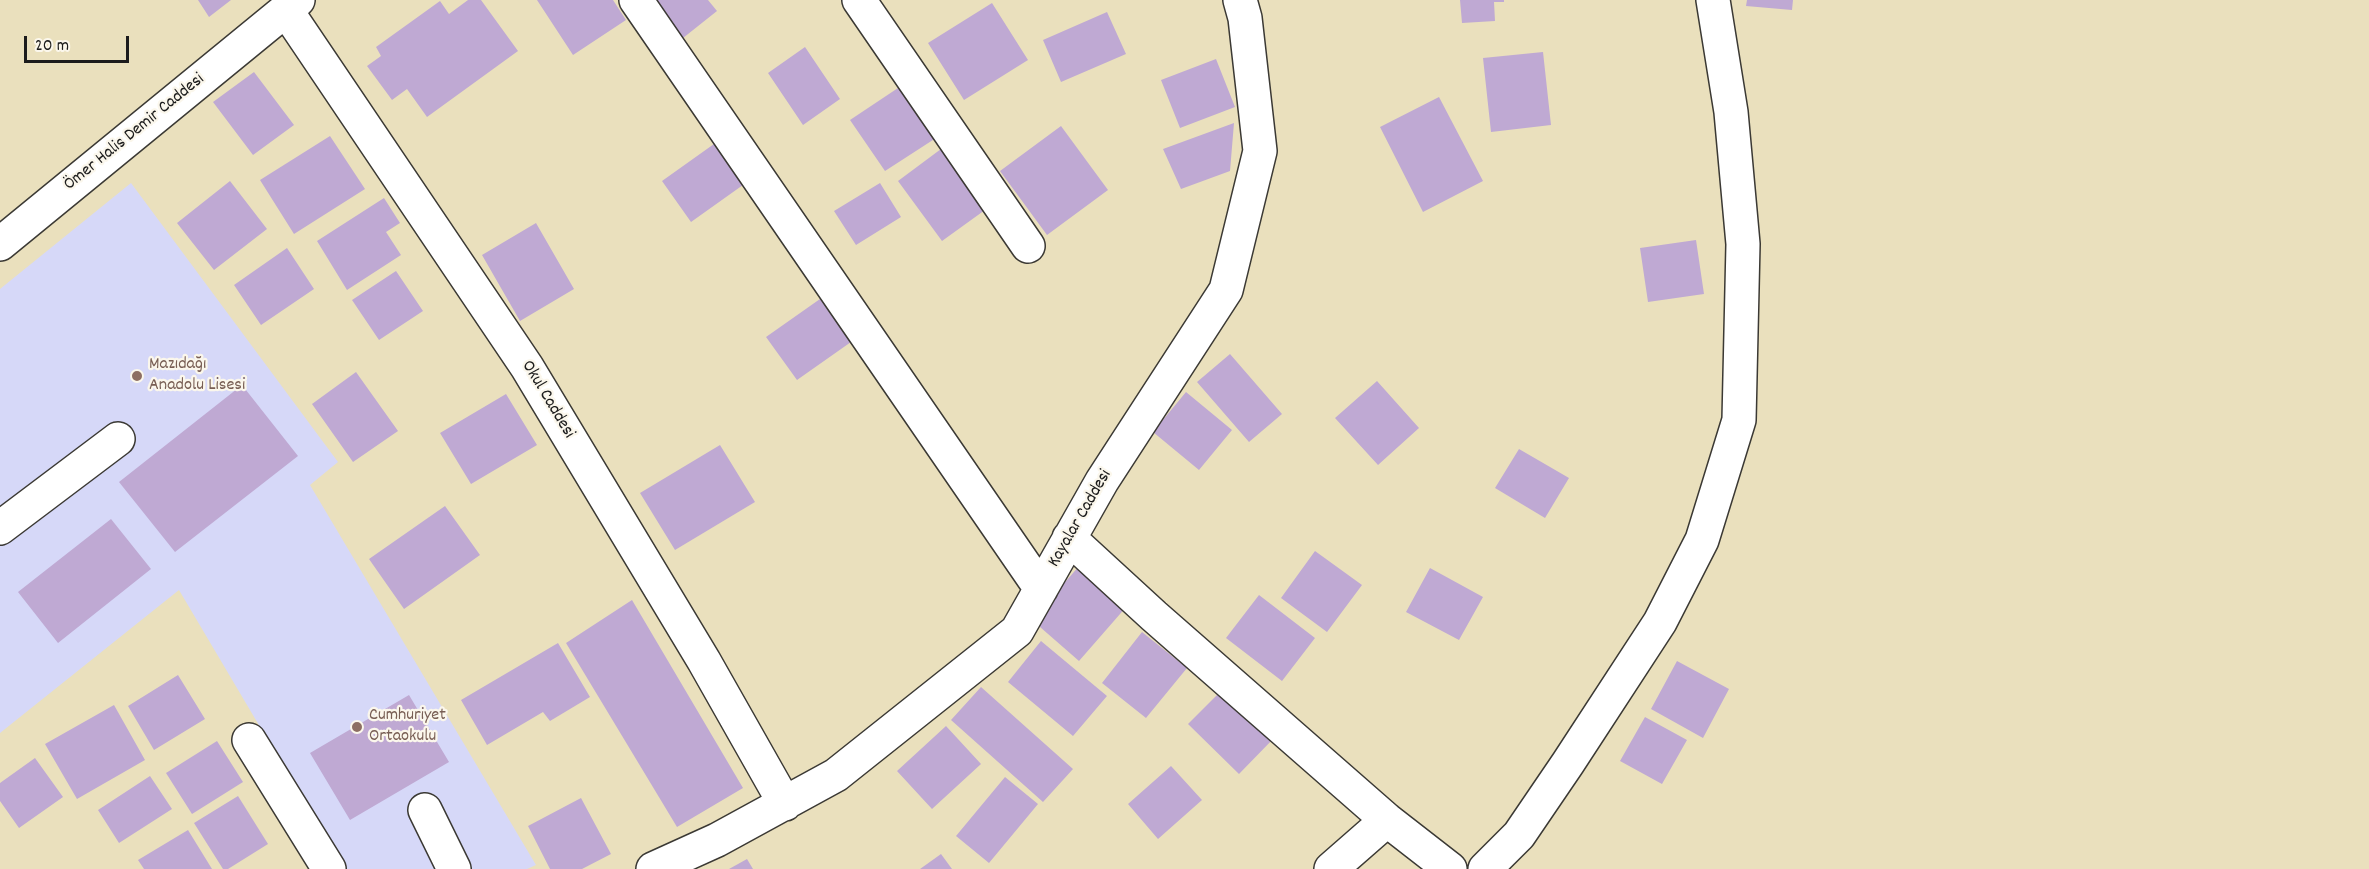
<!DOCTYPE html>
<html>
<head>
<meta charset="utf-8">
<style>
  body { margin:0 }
  #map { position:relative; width:2369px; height:869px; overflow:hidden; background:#eae0bd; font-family:Dekko,sans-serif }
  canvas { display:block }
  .scale { position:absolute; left:24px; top:36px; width:105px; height:27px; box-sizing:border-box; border:3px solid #1c1c1c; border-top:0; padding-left:8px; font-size:18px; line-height:21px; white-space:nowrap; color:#1c1c1c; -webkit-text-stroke:4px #fbf7ec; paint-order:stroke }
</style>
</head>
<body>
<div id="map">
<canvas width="2369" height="869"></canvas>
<div class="scale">20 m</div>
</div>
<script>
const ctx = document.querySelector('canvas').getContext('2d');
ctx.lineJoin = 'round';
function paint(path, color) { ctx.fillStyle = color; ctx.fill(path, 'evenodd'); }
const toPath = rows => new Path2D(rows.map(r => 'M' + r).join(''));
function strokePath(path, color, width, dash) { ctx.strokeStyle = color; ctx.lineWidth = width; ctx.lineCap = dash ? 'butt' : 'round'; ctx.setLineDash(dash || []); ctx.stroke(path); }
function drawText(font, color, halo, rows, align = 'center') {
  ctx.font = font + ' Dekko,sans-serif'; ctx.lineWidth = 4.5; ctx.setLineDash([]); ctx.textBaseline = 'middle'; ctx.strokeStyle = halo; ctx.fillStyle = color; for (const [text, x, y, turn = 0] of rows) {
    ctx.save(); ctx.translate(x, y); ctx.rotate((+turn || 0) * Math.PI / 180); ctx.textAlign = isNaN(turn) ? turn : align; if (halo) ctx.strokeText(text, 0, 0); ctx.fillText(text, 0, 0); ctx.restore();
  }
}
paint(toPath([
  [131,183,338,462,310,485,536,865,527,869,344,869,179,590,0,733,0,289]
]), '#d6d8f8');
paint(toPath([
  [198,0,231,0,209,17],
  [468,0,481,0,518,51,427,117,407,89,392,100,367,66,381,56,376,47,440,1,449,14],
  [537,0,613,0,626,20,573,55],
  [657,0,708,0,717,11,683,38,655,2],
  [1460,0,1504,0,1504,2,1494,2,1495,21,1462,23],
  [1747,0,1793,0,1792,10,1746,6],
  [992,3,1028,60,964,100,928,43],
  [1107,12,1126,54,1061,82,1043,40],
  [805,47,840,99,803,125,768,73],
  [1543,52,1551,125,1491,132,1483,58],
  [1216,59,1235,107,1180,128,1161,80],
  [254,72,294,125,253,155,213,102],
  [901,86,936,138,885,171,850,120],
  [1439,97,1483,181,1423,212,1380,127],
  [1234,123,1230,171,1181,189,1163,149],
  [1061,126,1108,190,1047,235,1000,171],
  [330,136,365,189,294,234,260,180],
  [721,139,750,180,691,222,662,181],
  [941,149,985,210,942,241,898,181],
  [230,181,267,229,214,270,177,223],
  [880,183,901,217,856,245,834,211],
  [384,198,400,223,386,232,401,255,347,290,317,241],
  [536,223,574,289,520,321,482,255],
  [1696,240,1704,294,1648,302,1640,248],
  [287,248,314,289,261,325,234,285],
  [396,271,423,311,379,340,352,300],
  [820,299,851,342,797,380,766,337],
  [1230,354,1282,414,1249,442,1197,382],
  [356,372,398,431,353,462,312,404],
  [1377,381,1419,428,1378,465,1335,418],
  [242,385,298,456,175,552,119,482],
  [1186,392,1232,430,1199,470,1153,432],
  [506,394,537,445,471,484,440,433],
  [720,445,755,502,675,550,640,493],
  [1519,449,1569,478,1545,518,1495,488],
  [445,506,480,555,404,609,369,559],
  [111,519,151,569,58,643,18,592],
  [1315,551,1362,585,1327,632,1281,598],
  [1080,565,1127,606,1079,661,1032,620],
  [1430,568,1483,597,1459,640,1406,612],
  [1259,595,1315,638,1282,681,1226,638],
  [632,600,743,788,677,827,566,643],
  [1142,632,1187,668,1146,718,1102,683],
  [1041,641,1107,696,1073,736,1008,682],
  [558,643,590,697,550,721,543,712,487,745,461,700],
  [1677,661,1729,689,1703,738,1651,709],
  [178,675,205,719,154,750,128,706],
  [981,687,1073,769,1043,802,951,720],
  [1223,689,1274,738,1239,774,1188,724],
  [409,695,449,762,350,820,310,753],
  [114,705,145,760,77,799,45,744],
  [1645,717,1687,740,1662,784,1620,761],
  [946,726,981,764,932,809,897,771],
  [217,741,243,782,192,814,166,773],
  [35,758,63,797,19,828,0,801,0,783],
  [1171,766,1202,800,1158,839,1128,804],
  [150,776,172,809,119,843,98,810],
  [1005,777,1038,804,989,863,956,836],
  [238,796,268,844,228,869,223,869,194,823],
  [581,798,611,854,582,869,550,869,528,826],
  [188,830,212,869,144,869,138,860],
  [941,854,952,869,920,869],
  [747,859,753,869,729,869]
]), '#bfa9d3');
const minor = toPath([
  [636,0,1041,589],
  [859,0,1028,246],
  [286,10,527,367,704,661,785,804],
  [0,244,298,0],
  [0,528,118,439],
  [1069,538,1154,616,1387,820,1450,869],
  [249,740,329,869],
  [425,810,454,869],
  [653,869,717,840,836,775,1017,631,1102,481,1226,290,1260,151,1245,18,1240,0],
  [1331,869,1387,820],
  [1485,869,1519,835,1568,763,1660,622,1702,540,1739,420,1743,244,1731,112,1713,0]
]);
strokePath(minor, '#3b3934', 36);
strokePath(minor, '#fff', 33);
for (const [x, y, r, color] of [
  [137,376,6,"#8d6e63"],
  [357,727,6,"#8d6e63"]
]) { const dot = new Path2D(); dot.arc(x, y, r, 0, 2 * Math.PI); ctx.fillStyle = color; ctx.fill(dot); strokePath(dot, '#fbf7ec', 2); }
drawText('18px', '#1c1c1c', '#fbf7ec', [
  ["Ömer Halis Demir Caddesi",135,133,-39],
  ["Okul Caddesi",547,400,59],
  ["Kayalar Caddesi",1081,519,-60]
]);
drawText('18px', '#785e54', '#fbf7ec', [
  ["Mazıdağı",149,366],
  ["Anadolu Lisesi",149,387],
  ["Cumhuriyet",369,717],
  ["Ortaokulu",369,738]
], 'left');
</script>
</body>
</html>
